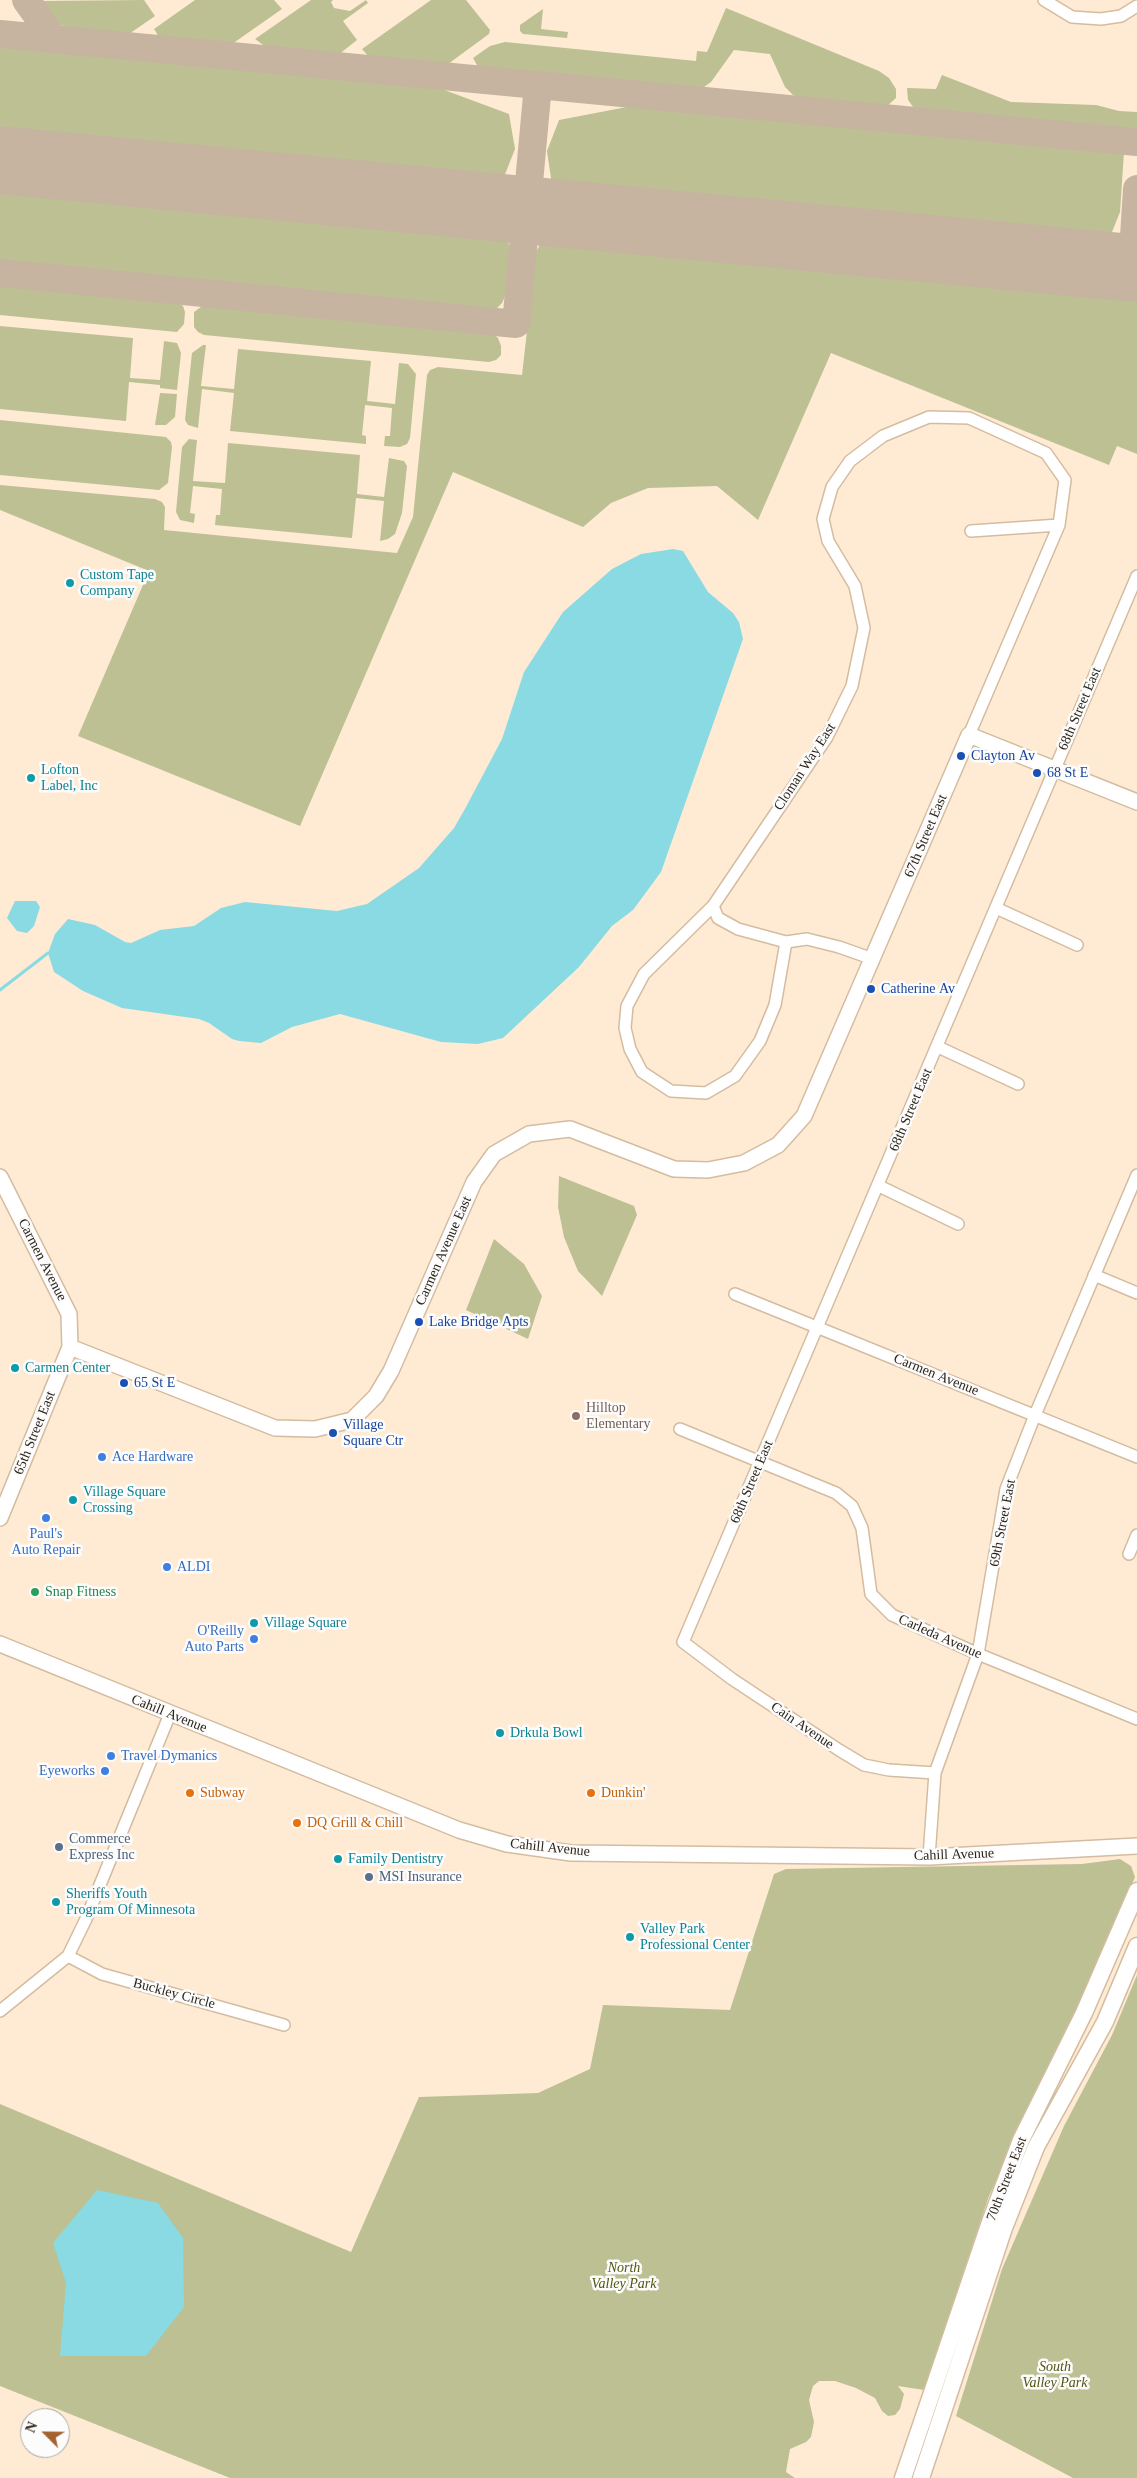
<!DOCTYPE html>
<html>
<head>
<meta charset="utf-8">
<style>
  body { margin:0 }
  #map { position:relative; width:1137px; height:2478px; overflow:hidden; background:#ffebd4; font-family:Georgia,serif }
  canvas { display:block }
  .north { position:absolute; left:20px; top:2408px; width:50px; height:50px; box-sizing:border-box; background:#fcfcfc; border:1px solid #a9a6a1; border-radius:50%; rotate:293deg; font-size:14px; font-weight:700; line-height:20px; text-align:center; color:#2d2419 }
  .north::after { content:''; display:block; margin:auto; width:18px; height:22px; background:#a56231; clip-path:polygon(50% 0,100% 100%,50% 72%,0 100%) }
</style>
</head>
<body>
<div id="map">
<canvas width="1137" height="2478"></canvas>
<div class="north">N</div>
</div>
<script>
const ctx = document.querySelector('canvas').getContext('2d');
ctx.lineJoin = 'round';
function paint(path, color) { ctx.fillStyle = color; ctx.fill(path, 'evenodd'); }
const toPath = rows => new Path2D(rows.map(r => 'M' + r).join(''));
function strokePath(path, color, width, dash) { ctx.strokeStyle = color; ctx.lineWidth = width; ctx.lineCap = dash ? 'butt' : 'round'; ctx.setLineDash(dash || []); ctx.stroke(path); }
function drawText(font, color, halo, rows, align = 'center') {
  ctx.font = font + ' Georgia,serif'; ctx.lineWidth = 5; ctx.setLineDash([]); ctx.textBaseline = 'middle'; ctx.strokeStyle = halo; ctx.fillStyle = color; for (const [text, x, y, turn = 0] of rows) {
    ctx.save(); ctx.translate(x, y); ctx.rotate((+turn || 0) * Math.PI / 180); ctx.textAlign = isNaN(turn) ? turn : align; if (halo) ctx.strokeText(text, 0, 0); ctx.fillText(text, 0, 0); ctx.restore();
  }
}
paint(toPath([
  [144,0,155,16,129,34,69,28,58,24,38,1],
  [195,0,274,0,282,9,232,44,159,37,154,29],
  [311,0,333,0,331,2,334,8,350,11,366,0,368,3,343,21,357,40,338,55,266,47,255,39],
  [431,0,466,0,490,30,489,34,448,64,369,57,362,49],
  [726,8,879,71,889,78,896,89,896,98,886,107,803,99,793,95,785,87,770,54,734,50,711,82,704,87,694,89,478,67,473,58,490,46,505,42,696,61,697,51,707,52],
  [543,9,541,29,568,32,567,38,523,34,520,31,520,25],
  [0,46,439,88,509,114,515,149,502,182,499,184,0,136],
  [942,75,1011,102,1096,105,1119,111,1137,112,1137,130,916,111,908,100,907,88,936,89],
  [632,106,1124,152,1120,212,1108,242,557,190,552,185,547,151,559,120],
  [0,184,487,229,507,239,510,247,506,294,502,303,497,308,486,311,0,265],
  [561,236,1137,291,1137,454,1117,446,1109,465,831,353,758,520,717,486,648,488,611,503,583,527,453,472,300,826,78,736,149,571,0,510,0,485,155,499,162,502,165,507,164,530,397,553,413,517,427,375,430,370,438,367,522,375,536,252,540,244],
  [0,285,176,301,183,306,185,312,184,324,177,332,0,315],
  [205,304,482,330,491,332,498,338,501,346,501,355,496,360,489,362,204,335,198,332,194,327,194,312],
  [0,326,133,338,130,378,160,380,164,341,177,343,181,353,177,390,160,388,160,385,129,382,126,421,0,409],
  [203,345,206,345,201,386,234,389,238,349,371,361,367,401,395,404,399,363,408,364,416,374,410,438,407,444,400,447,384,446,385,436,390,436,392,408,365,405,362,435,366,436,366,444,230,431,234,393,202,389,198,428,188,425,185,420,192,353],
  [160,393,177,394,175,417,166,425,155,425],
  [0,420,166,437,171,442,172,447,168,483,159,490,0,475],
  [189,439,197,440,193,481,225,483,228,443,360,455,357,494,384,497,389,458,404,461,407,466,402,513,395,534,388,539,380,541,384,501,356,498,352,538,215,525,216,515,220,515,222,489,193,486,190,513,195,514,194,523,180,520,176,512,182,447],
  [559,1176,634,1206,637,1215,602,1296,578,1271,564,1237,558,1207],
  [494,1239,524,1264,542,1296,528,1339,466,1310],
  [1120,1859,1131,1866,1135,1877,1069,2032,989,2196,924,2390,898,2386,904,2394,900,2409,895,2415,888,2416,882,2411,875,2398,856,2388,835,2381,819,2381,813,2386,809,2400,814,2422,811,2437,806,2442,790,2449,786,2472,795,2478,230,2478,0,2386,0,2104,351,2252,419,2097,538,2093,590,2069,603,2005,730,2010,774,1874,786,1869,1082,1864],
  [1137,1975,1137,2478,1073,2478,956,2416,1002,2269,1064,2126,1112,2035]
]), '#bcc093');
paint(toPath([
  [673,549,683,551,708,592,733,613,739,622,743,639,661,872,633,910,612,926,579,967,503,1038,478,1044,441,1042,340,1014,292,1027,261,1043,239,1041,232,1039,209,1023,199,1019,122,1008,83,991,54,972,48,953,55,934,68,919,95,925,125,942,131,943,160,930,194,926,221,908,245,902,337,911,367,904,419,868,454,828,466,807,502,739,524,672,563,612,612,569,641,554],
  [15,901,36,901,40,907,34,926,27,933,17,931,7,918],
  [97,2190,158,2203,183,2238,184,2307,146,2356,60,2356,66,2283,53,2243]
]), '#89dae3');
strokePath(toPath([
  [0,990,48,953]
]), '#89dae3', 3);
strokePath(toPath([
  [26,0,54,39],
  [0,34,1137,142],
  [1132,268,1137,189],
  [0,273,516,324,538,85]
]), '#c6b4a1', 28);
strokePath(toPath([
  [0,160,1132,268]
]), '#c6b4a1', 68);
const minor = toPath([
  [1044,0,1072,17,1101,19,1121,16,1137,6],
  [971,531,1059,525],
  [713,906,718,918,738,929,786,942,807,939,839,947,873,959],
  [996,908,1077,945],
  [786,942,775,1005,760,1041,735,1076,706,1093,671,1091,642,1072,630,1049,625,1028,627,1006,644,974,713,906,827,737,852,686,864,628,855,586,828,541,823,519,832,487,850,461,883,436,929,417,969,418,1046,453,1065,480,1059,525,969,735],
  [938,1047,1018,1084],
  [879,1186,958,1224],
  [1094,1275,1137,1293],
  [735,1294,1137,1457],
  [680,1429,836,1493,852,1506,862,1528,871,1594,892,1615,978,1654,1137,1719],
  [1129,1554,1137,1535],
  [935,1773,889,1770,864,1765,839,1750,732,1679,683,1642,1137,576],
  [929,1857,935,1773,978,1654,1006,1489,1035,1415,1137,1175],
  [68,1956,102,1974,284,2025],
  [0,2011,68,1956,86,1919,170,1714]
]);
const tertiary = toPath([
  [0,1177,69,1314,70,1347,0,1518],
  [70,1347,275,1428,315,1429,352,1420,376,1396,391,1371,474,1182,494,1154,529,1134,570,1129,674,1169,708,1170,744,1163,778,1145,804,1116,969,735,1137,802],
  [0,1644,459,1830,507,1844,571,1853,929,1857,1137,1846]
]);
const secondary = toPath([
  [903,2478,990,2222,1021,2140,1084,2013,1137,1891],
  [921,2478,1004,2228,1036,2147,1105,2022,1137,1946]
]);
strokePath(minor, '#d4bca0', 14);
strokePath(tertiary, '#d4bca0', 18);
strokePath(secondary, '#d4bca0', 19);
strokePath(minor, '#fff', 11);
strokePath(tertiary, '#fff', 15);
strokePath(secondary, '#fff', 16);
for (const [x, y, r, color] of [
  [70,583,5,"#0f9aa8"],
  [961,756,5,"#1a4fb4"],
  [1037,773,5,"#1a4fb4"],
  [31,778,5,"#0f9aa8"],
  [871,989,5,"#1a4fb4"],
  [419,1322,5,"#1a4fb4"],
  [15,1368,5,"#0f9aa8"],
  [124,1383,5,"#1a4fb4"],
  [576,1416,5,"#8d6e63"],
  [333,1433,5,"#1a4fb4"],
  [102,1457,5,"#3f7fe0"],
  [73,1500,5,"#0f9aa8"],
  [46,1518,5,"#3f7fe0"],
  [167,1567,5,"#3f7fe0"],
  [35,1592,5,"#2e9e5b"],
  [254,1623,5,"#0f9aa8"],
  [254,1639,5,"#3f7fe0"],
  [500,1733,5,"#0f9aa8"],
  [111,1756,5,"#3f7fe0"],
  [105,1771,5,"#3f7fe0"],
  [190,1793,5,"#e8710a"],
  [591,1793,5,"#e8710a"],
  [297,1823,5,"#e8710a"],
  [59,1847,5,"#5c6f8a"],
  [338,1859,5,"#0f9aa8"],
  [369,1877,5,"#5c6f8a"],
  [56,1902,5,"#0f9aa8"],
  [630,1937,5,"#0f9aa8"]
]) { const dot = new Path2D(); dot.arc(x, y, r, 0, 2 * Math.PI); ctx.fillStyle = color; ctx.fill(dot); strokePath(dot, '#fcfcfc', 2); }
drawText('14px', '#0d838f', '#fcfcfc', [
  ["Custom Tape",80,575],
  ["Company",80,591],
  ["Lofton",41,770],
  ["Label, Inc",41,786],
  ["Carmen Center",25,1368],
  ["Village Square",83,1492],
  ["Crossing",83,1508],
  ["Village Square",264,1623],
  ["Drkula Bowl",510,1733],
  ["Family Dentistry",348,1859],
  ["Sheriffs Youth",66,1894],
  ["Program Of Minnesota",66,1910],
  ["Valley Park",640,1929],
  ["Professional Center",640,1945]
], 'left');
drawText('14px', '#2d2419', '#fcfcfc', [
  ["68th Street East",1080,709,-67],
  ["Cloman Way East",805,767,-57],
  ["67th Street East",926,836,-67],
  ["68th Street East",911,1110,-67],
  ["Carmen Avenue East",444,1251,-66],
  ["Carmen Avenue",42,1260,63],
  ["Carmen Avenue",936,1375,22],
  ["65th Street East",35,1433,-68],
  ["68th Street East",752,1482,-67],
  ["69th Street East",1003,1523,-79],
  ["Carleda Avenue",940,1637,24],
  ["Cahill Avenue",169,1714,22],
  ["Cain Avenue",802,1726,34],
  ["Cahill Avenue",550,1848,6],
  ["Cahill Avenue",954,1855,-2],
  ["Buckley Circle",174,1994,15],
  ["70th Street East",1007,2179,-69]
]);
drawText('14px', '#164399', '#fcfcfc', [
  ["Clayton Av",971,756],
  ["68 St E",1047,773],
  ["Catherine Av",881,989],
  ["Lake Bridge Apts",429,1322],
  ["65 St E",134,1383],
  ["Village",343,1425],
  ["Square Ctr",343,1441]
], 'left');
drawText('14px', '#785e54', '#fcfcfc', [
  ["Hilltop",586,1408],
  ["Elementary",586,1424]
], 'left');
drawText('14px', '#366cbe', '#fcfcfc', [
  ["Ace Hardware",112,1457],
  ["Paul's",46,1534,"center"],
  ["Auto Repair",46,1550,"center"],
  ["ALDI",177,1567],
  ["O'Reilly",244,1631,"right"],
  ["Auto Parts",244,1647,"right"],
  ["Travel Dymanics",121,1756],
  ["Eyeworks",95,1771,"right"]
], 'left');
drawText('14px', '#27864d', '#fcfcfc', [
  ["Snap Fitness",45,1592]
], 'left');
drawText('14px', '#c56008', '#fcfcfc', [
  ["Subway",200,1793],
  ["Dunkin'",601,1793],
  ["DQ Grill & Chill",307,1823]
], 'left');
drawText('14px', '#4e5e75', '#fcfcfc', [
  ["Commerce",69,1839],
  ["Express Inc",69,1855],
  ["MSI Insurance",379,1877]
], 'left');
drawText('italic 14px', '#525610', '#fcfcfc', [
  ["North",624,2268],
  ["Valley Park",624,2284],
  ["South",1055,2367],
  ["Valley Park",1055,2383]
]);
</script>
</body>
</html>
